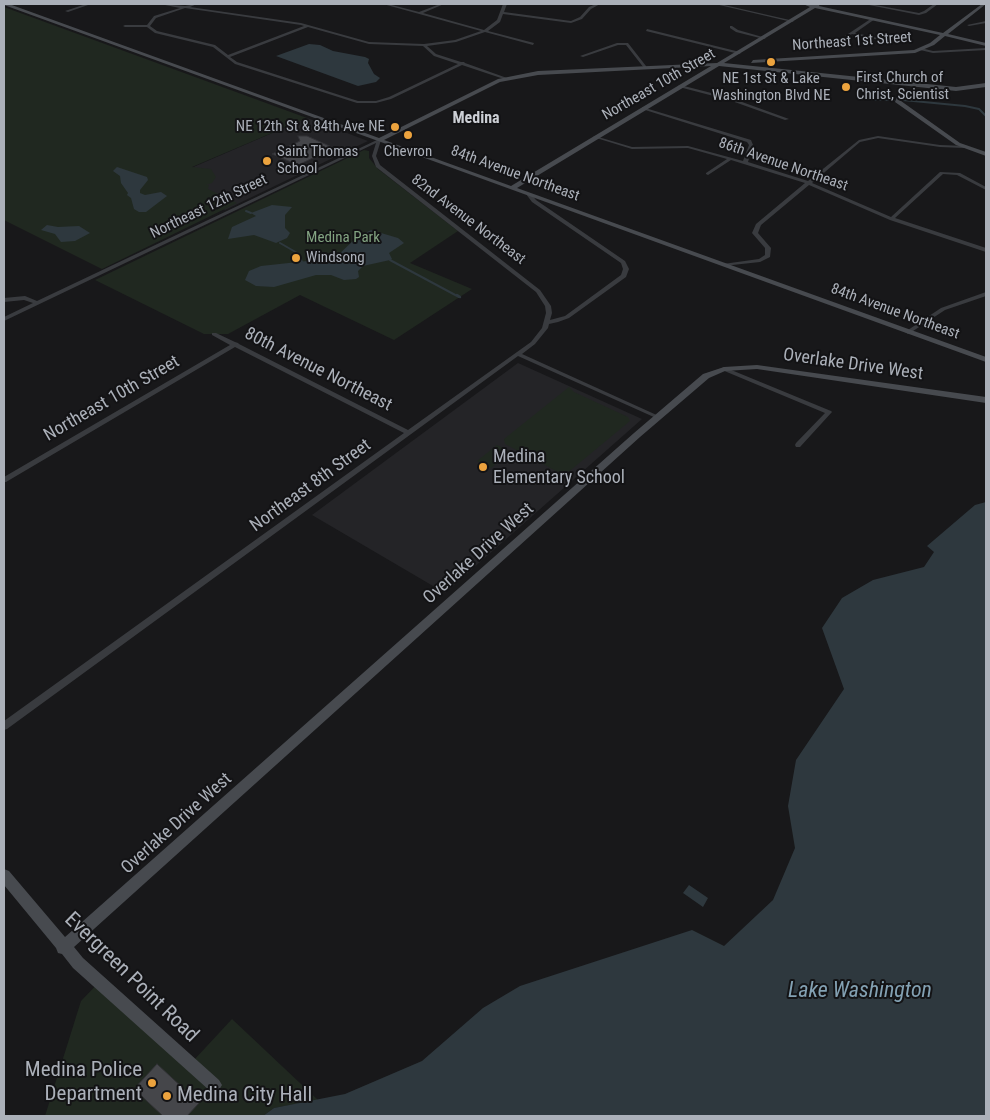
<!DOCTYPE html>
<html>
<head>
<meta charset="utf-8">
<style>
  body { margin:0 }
  #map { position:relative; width:990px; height:1120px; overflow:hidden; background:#18181a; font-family:"Roboto Condensed",sans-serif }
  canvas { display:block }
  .frame { position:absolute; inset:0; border:5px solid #abb0b9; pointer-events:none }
</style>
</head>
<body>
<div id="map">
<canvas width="990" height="1120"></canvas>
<div class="frame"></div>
</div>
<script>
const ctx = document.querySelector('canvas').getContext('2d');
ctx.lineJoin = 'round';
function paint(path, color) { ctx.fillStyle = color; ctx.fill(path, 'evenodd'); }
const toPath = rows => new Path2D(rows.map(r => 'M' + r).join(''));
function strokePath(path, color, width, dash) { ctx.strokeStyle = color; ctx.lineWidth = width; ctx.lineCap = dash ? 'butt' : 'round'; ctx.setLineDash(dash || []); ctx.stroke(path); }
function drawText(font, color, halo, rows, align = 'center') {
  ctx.font = font + ' "Roboto Condensed",sans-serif'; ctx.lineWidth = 4; ctx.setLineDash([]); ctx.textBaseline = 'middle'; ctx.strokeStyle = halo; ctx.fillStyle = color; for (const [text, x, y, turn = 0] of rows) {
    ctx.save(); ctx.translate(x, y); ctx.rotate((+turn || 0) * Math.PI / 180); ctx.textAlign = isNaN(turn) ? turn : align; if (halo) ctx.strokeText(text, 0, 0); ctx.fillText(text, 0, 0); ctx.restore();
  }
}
paint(toPath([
  [307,118,368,141,225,210,161,181],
  [518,363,642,419,445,593,312,515]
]), '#242427');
paint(toPath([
  [4,7,307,118,192,167,211,169,216,177,212,183,206,185,209,185,208,189,237,203,102,269,4,220],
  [364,150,369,151,369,158,378,169,458,231,410,263,472,289,394,340,300,295,228,334,204,334,95,280],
  [569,387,574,392,628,417,630,421,566,474,560,473,505,444,504,439],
  [497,445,511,452,491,468,477,461],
  [104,977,194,1060,232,1019,318,1100,274,1108,263,1116,45,1116,81,1001]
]), '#202820');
paint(toPath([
  [309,44,320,45,333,51,365,57,369,59,368,63,374,74,380,78,376,82,358,86,276,56],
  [117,167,147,177,148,180,140,190,140,193,145,195,161,192,167,196,146,212,139,212,134,209,131,198,127,195,128,193,121,183,120,176,113,171],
  [272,205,292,207,285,215,285,228,290,233,287,238,276,243,254,235,228,239,232,227,256,216,251,213],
  [47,225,58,227,79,226,90,233,75,241,61,242,55,234,41,230],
  [371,230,398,238,404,243,389,253,392,259,390,260,363,266,358,271,359,277,356,279,344,280,331,275,316,275,274,287,256,286,245,280,249,271,261,266,335,258,356,238],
  [986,502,986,1116,263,1116,274,1108,345,1094,422,1061,483,1008,520,986,692,930,724,946,773,900,795,848,788,806,796,760,844,689,822,628,842,598,873,580,924,567,934,552,927,546,975,505],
  [689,885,708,898,703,907,683,893]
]), '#2e383e');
strokePath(toPath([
  [870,100,894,100],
  [903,100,965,106,979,109,986,116],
  [246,211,251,213],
  [280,243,299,254,302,262],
  [390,260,459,297]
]), '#2e383e', 2);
strokePath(toPath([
  [457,295,460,297]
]), '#2e383e', 2.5);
const building = toPath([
  [298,136,307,136,334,148,298,165,272,154,300,141,298,136],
  [157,1064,199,1103,187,1116,163,1116,134,1089,157,1064]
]);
paint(building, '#45464a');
strokePath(building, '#323236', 1);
paint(toPath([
  [86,4,91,4,68,12,65,11,86,4],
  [160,4,185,6,197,4,190,7,301,23,369,42,424,44,455,40,481,31,383,4,388,4,419,12,440,4,444,4,423,13,484,30,497,20,503,4,507,4,504,12,571,21,580,17,589,7,596,4,600,4,591,9,582,19,571,23,503,14,500,22,488,31,534,43,533,45,485,32,456,42,427,46,436,54,461,62,464,62,465,63,507,78,504,79,462,65,391,99,376,103,357,103,235,64,213,47,155,33,147,27,125,27,123,26,125,25,147,25,154,16,180,8,160,4],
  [185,8,301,25,304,26,228,55,215,45,157,31,150,26,156,18,185,8],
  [308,27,369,44,423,46,434,56,458,64,389,97,376,101,358,101,237,62,230,57,308,27],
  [715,4,720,4,794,21,792,22,715,4],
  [864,4,870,4,919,13,924,11,934,4,938,4,926,13,919,15,864,4],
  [872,18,875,19,855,33,879,38,879,40,852,34,847,37,845,36,872,18],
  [986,21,986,23,969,26,967,25,986,21],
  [730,26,732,26,738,30,766,38,764,39,736,32,730,28,730,26],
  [647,29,740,52,741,53,739,54,646,31,647,29],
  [617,43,628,43,646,66,646,68,644,68,626,45,618,45,583,57,580,56,617,43],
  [921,48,933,51,986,48,986,50,933,53,920,50,921,48],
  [680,85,731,98,789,119,785,120,729,100,679,87,678,86,680,85],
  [642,107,751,140,753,145,748,162,808,181,859,140,878,136,940,145,966,146,966,147,964,148,940,147,878,138,860,142,812,183,891,217,940,172,960,173,986,187,986,190,957,175,943,174,895,218,986,248,986,252,890,220,809,185,761,225,758,233,771,248,770,257,760,262,723,266,723,264,759,259,765,255,765,248,752,233,756,224,805,183,731,160,708,175,706,174,706,173,727,159,688,148,632,149,593,137,595,136,632,147,688,146,743,161,749,145,747,142,642,109,642,107],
  [379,139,381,140,376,156,380,165,540,290,551,306,552,313,550,320,565,316,621,275,623,269,621,263,532,202,526,194,526,193,530,193,536,200,625,261,629,269,626,277,569,318,558,322,549,324,548,328,535,344,522,354,661,417,658,419,656,418,518,356,7,729,4,730,4,721,404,433,235,347,6,482,4,482,4,477,230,345,212,335,212,333,216,333,235,342,238,343,239,344,408,430,531,342,542,328,546,313,545,306,536,292,376,167,372,156,376,143,4,321,4,317,33,303,24,300,4,302,4,298,25,296,37,301,379,139],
  [986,292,986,296,945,310,910,333,908,334,905,332,941,308,986,292],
  [724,367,831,411,832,412,800,447,796,447,795,445,796,443,825,413,722,370,722,368,724,367]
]), '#393b3f');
paint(toPath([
  [4,4,9,4,379,138,498,79,538,71,717,63,810,7,803,4,820,4,819,6,943,33,982,4,986,4,948,34,986,43,986,46,945,36,934,45,915,53,751,63,753,60,914,50,930,43,940,35,815,8,724,63,956,87,986,83,986,87,956,91,719,66,517,188,986,357,986,362,4,5,4,4],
  [711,66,511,186,384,140,500,82,538,75,711,66],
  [937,89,939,90,939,92,905,96,902,99,901,101,960,143,986,152,986,156,956,145,895,102,897,97,902,94,937,89],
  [757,365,986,397,986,403,757,369,725,371,709,378,640,437,74,947,83,958,219,1080,222,1085,219,1090,214,1093,209,1090,73,968,62,954,58,953,56,948,4,885,4,869,9,871,65,937,634,433,703,374,724,367,757,365]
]), '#474a4f');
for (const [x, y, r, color] of [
  [771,62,5,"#eca33e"],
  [846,87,5,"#eca33e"],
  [395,127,5,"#eca33e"],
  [408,135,5,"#eca33e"],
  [267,161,5,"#eca33e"],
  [296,258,5,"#eca33e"],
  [483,467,5,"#eca33e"],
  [152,1083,5,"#eca33e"],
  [167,1096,5,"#eca33e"]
]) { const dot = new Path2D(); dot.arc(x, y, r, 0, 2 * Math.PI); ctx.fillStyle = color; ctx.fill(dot); strokePath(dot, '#131315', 2); }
drawText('15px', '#abb0b9', '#131315', [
  ["Northeast 1st Street",852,42,-4],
  ["Northeast 10th Street",659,85,-30],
  ["86th Avenue Northeast",783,165,19],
  ["84th Avenue Northeast",515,174,20],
  ["Northeast 12th Street",209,207,-26],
  ["82nd Avenue Northeast",468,220,37],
  ["84th Avenue Northeast",895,312,20]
]);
drawText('15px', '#abb0b9', '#131315', [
  ["First Church of",856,78],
  ["Christ, Scientist",856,95],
  ["NE 1st St & Lake",771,79,"center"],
  ["Washington Blvd NE",771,96,"center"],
  ["NE 12th St & 84th Ave NE",385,127,"right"],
  ["Saint Thomas",277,152],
  ["School",277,169],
  ["Chevron",408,152,"center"],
  ["Windsong",306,258]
], 'left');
drawText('15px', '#83a482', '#131315', [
  ["Medina Park",343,238]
]);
drawText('bold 16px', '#cccfd5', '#131315', [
  ["Medina",476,119]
]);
drawText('18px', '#abb0b9', '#131315', [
  ["Overlake Drive West",853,365,8],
  ["80th Avenue Northeast",318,370,27],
  ["Northeast 10th Street",112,399,-30],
  ["Northeast 8th Street",311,486,-36],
  ["Overlake Drive West",479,554,-42],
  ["Overlake Drive West",177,824,-42]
]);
drawText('18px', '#abb0b9', '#131315', [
  ["Medina",493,457],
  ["Elementary School",493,478]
], 'left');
drawText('21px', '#abb0b9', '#131315', [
  ["Evergreen Point Road",131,978,44]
]);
drawText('21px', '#abb0b9', '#131315', [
  ["Medina Police",142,1071],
  ["Department",142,1095],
  ["Medina City Hall",177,1096,"left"]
], 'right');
drawText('italic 22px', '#83a1b3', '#131315', [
  ["Lake Washington",860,991]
]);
</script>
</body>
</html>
